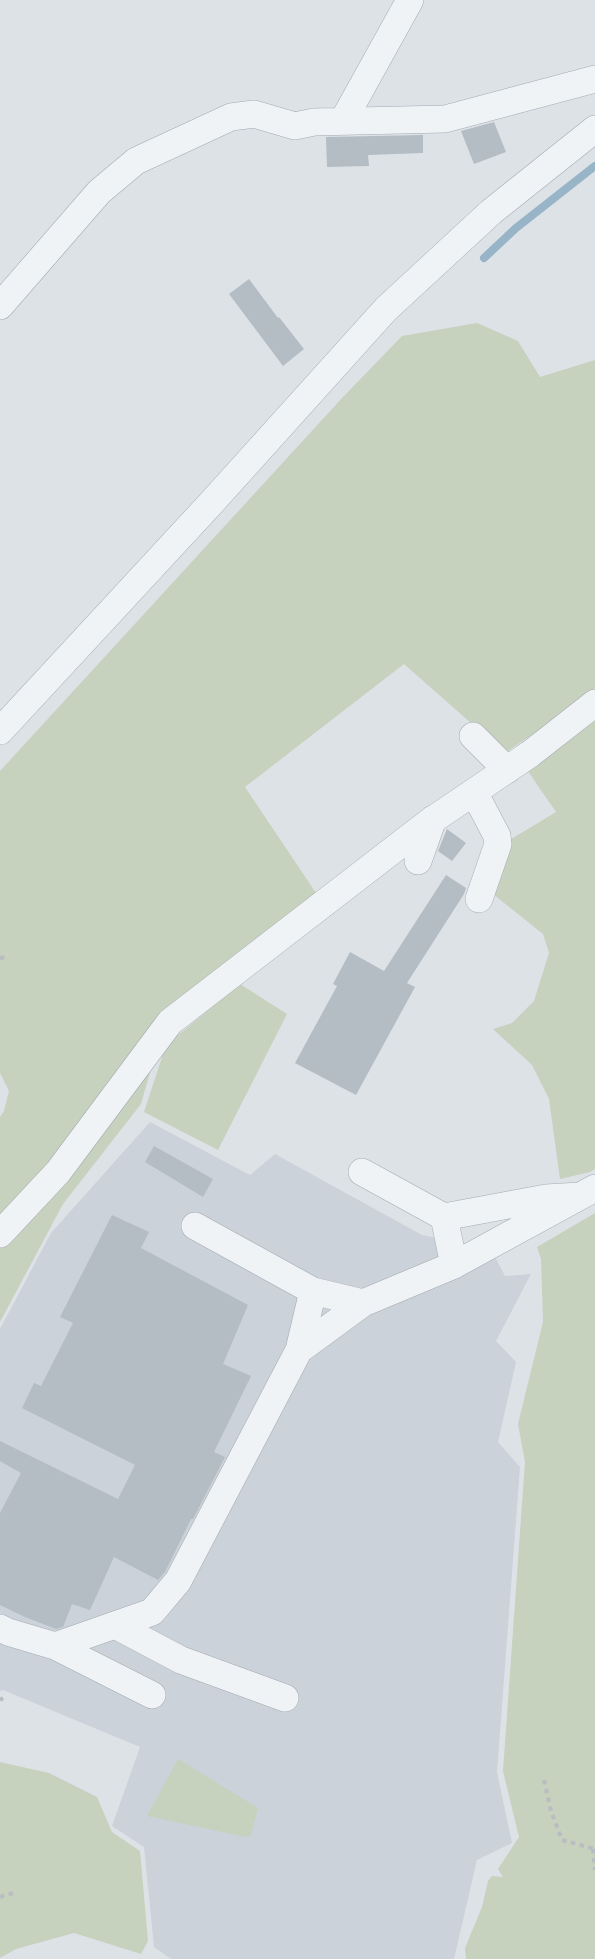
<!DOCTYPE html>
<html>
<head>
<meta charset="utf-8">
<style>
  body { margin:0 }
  canvas { display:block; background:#dde2e7 }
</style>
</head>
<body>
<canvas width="595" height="1959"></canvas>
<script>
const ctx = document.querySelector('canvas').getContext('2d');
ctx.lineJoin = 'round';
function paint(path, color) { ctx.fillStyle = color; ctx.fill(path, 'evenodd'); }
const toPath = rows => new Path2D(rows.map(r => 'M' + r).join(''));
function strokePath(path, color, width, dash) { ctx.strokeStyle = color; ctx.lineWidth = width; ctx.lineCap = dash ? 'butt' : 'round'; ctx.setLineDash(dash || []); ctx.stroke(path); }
paint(toPath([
  [150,1122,250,1175,275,1154,422,1235,466,1244,484,1236,505,1276,531,1274,496,1341,516,1362,498,1442,520,1467,497,1772,512,1843,477,1860,454,1959,171,1959,154,1947,144,1847,112,1826,140,1747,3,1690,0,1691,0,1329,51,1233]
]), '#cbd2d9');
paint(toPath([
  [477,323,518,341,540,377,595,360,595,692,505,753,404,664,245,787,318,896,152,1026,75,1138,0,1222,0,1117,4,1111,9,1091,0,1073,0,771,343,397,402,336],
  [595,713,595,1169,590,1172,560,1179,549,1099,532,1065,493,1029,512,1023,534,1001,549,953,543,934,488,890,503,844,556,812,525,767],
  [240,984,287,1014,218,1150,144,1112,166,1045],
  [157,1048,141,1104,63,1204,0,1322,0,1244],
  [595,1213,595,1959,466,1959,465,1948,482,1907,488,1881,492,1876,503,1877,498,1869,519,1837,503,1771,525,1462,518,1424,543,1322,541,1259,537,1247],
  [178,1759,258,1808,251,1835,246,1837,147,1816],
  [0,1762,49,1773,97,1797,112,1832,140,1851,148,1941,141,1954,74,1933,16,1949,0,1958]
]), '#c6d1be');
strokePath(toPath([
  [484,258,516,228,595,166]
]), '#98b5c8', 8);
paint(toPath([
  [494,122,506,152,474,164,461,131],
  [423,135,423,153,368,155,369,166,327,167,326,137],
  [249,279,278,318,279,317,304,349,283,366,229,294],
  [447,829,466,843,452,861,438,851],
  [446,875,466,888,464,894,407,983,415,987,356,1095,295,1063,337,986,333,984,350,952,384,971],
  [154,1146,213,1179,203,1197,145,1162],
  [112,1215,149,1232,141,1248,248,1305,223,1364,251,1376,214,1452,225,1457,193,1519,191,1519,165,1572,158,1580,114,1557,90,1610,72,1604,63,1627,56,1629,25,1617,0,1605,0,1513,21,1473,0,1461,0,1441,118,1499,135,1465,22,1408,34,1383,41,1386,73,1323,60,1317]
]), '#b4bcc4');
const minor = toPath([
  [343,121,410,0],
  [0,306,99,192,136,161,231,117,254,114,295,126,314,122,445,119,595,79],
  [0,731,213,501,386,309,491,212,595,129],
  [473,736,507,770],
  [474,792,497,836,498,844,479,899],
  [418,861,433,819],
  [362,1172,444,1217],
  [580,1196,546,1198,444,1217,454,1265,595,1188],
  [195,1226,313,1291,363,1303],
  [0,1234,58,1172,170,1022,428,823,530,754,595,703],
  [299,1350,313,1291],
  [115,1625,181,1660,285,1698],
  [0,1628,8,1632,55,1646,152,1612,178,1581,299,1350,363,1303,454,1265],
  [55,1646,152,1695]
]);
strokePath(minor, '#a3aab1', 28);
strokePath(toPath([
  [0,958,6,957],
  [0,1700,3,1698],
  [544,1780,551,1811,562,1840,595,1849],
  [593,1849,595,1870],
  [0,1897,16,1892]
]), '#b8bdc2', 4, [4.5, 4.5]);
strokePath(minor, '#f0f3f6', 27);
</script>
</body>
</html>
